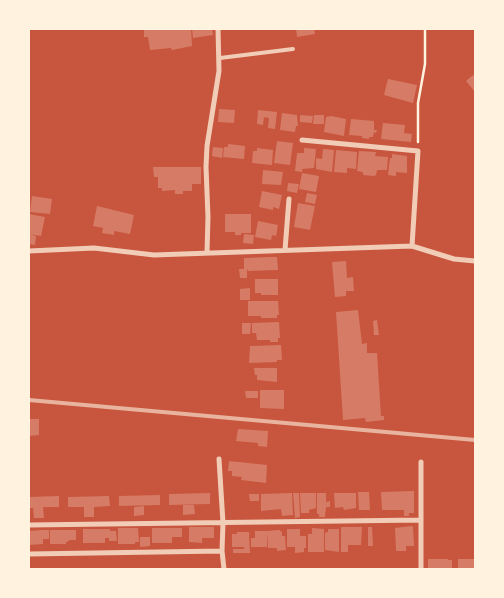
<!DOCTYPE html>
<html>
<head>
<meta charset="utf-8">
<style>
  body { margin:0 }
  #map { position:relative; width:504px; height:598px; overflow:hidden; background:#c8553d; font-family:Helvetica,sans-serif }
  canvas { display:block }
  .frame { position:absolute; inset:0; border:30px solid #fff3e0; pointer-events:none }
</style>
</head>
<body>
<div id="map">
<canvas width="504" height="598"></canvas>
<div class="frame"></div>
</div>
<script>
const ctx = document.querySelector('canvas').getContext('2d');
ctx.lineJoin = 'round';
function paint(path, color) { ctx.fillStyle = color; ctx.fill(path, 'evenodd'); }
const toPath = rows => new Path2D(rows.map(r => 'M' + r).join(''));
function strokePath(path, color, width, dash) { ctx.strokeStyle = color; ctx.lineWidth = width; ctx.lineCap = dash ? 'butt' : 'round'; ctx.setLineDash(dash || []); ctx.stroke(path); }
paint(toPath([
  [147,29,191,29,192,46,172,50,171,48,150,50,148,37,144,37,144,30],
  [192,29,212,29,213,35,193,38],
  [296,29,314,29,315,34,297,37],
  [473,75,475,78,475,92,466,81],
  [388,79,417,85,413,103,384,95],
  [219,109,235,110,234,123,218,122],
  [258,110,277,112,275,129,268,128,269,118,264,117,263,125,257,124],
  [282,113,297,115,298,126,296,126,295,132,280,130],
  [300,115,313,116,312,123,300,122],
  [314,115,324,115,324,124,313,124],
  [331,116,346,119,344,136,324,132,326,117],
  [351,119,374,121,374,130,377,130,376,133,374,132,373,137,369,137,369,139,362,138,362,136,349,135],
  [383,123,405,125,404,133,412,134,411,142,381,139],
  [277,141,293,143,290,165,274,163],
  [228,144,245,146,244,159,223,157,224,147,228,147],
  [213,147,223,148,222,158,212,156],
  [257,148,273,150,272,165,252,163,253,151,257,151],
  [304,148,316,149,314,168,302,169,302,172,295,171,297,153,304,153],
  [323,149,334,150,332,172,316,169,316,158,322,159],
  [336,150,357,152,356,169,347,168,347,173,334,172],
  [359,151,376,152,375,156,388,157,387,170,377,170,376,175,374,176,363,175,363,172,357,171],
  [392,154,407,156,407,173,396,172,396,176,388,175,390,158,392,158],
  [153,167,201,167,201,184,192,184,192,191,183,191,183,194,175,194,175,190,162,191,162,188,158,188,158,177,154,177],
  [263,170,283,172,281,185,262,184],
  [302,173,319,176,316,192,299,189],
  [288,183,299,184,297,193,287,191],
  [262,191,282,195,279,209,273,207,273,210,259,207],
  [307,193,317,195,315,204,305,202],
  [32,196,52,199,50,214,30,212],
  [298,203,315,206,310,230,294,227],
  [97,206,134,215,130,234,114,231,114,235,102,233,103,228,93,226],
  [29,214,45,217,41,236,29,234],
  [225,214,251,214,251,233,239,233,241,233,241,235,235,235,235,232,225,232],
  [258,221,278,225,276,236,272,235,271,240,255,237],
  [29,234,36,236,35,245,29,244],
  [244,234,254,235,253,244,243,243],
  [270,257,277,257,278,270,248,271,247,269,247,278,240,278,239,269,244,269,244,258],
  [346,261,347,278,353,277,354,291,346,291,346,296,335,297,332,262],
  [255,279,278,279,278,295,261,295,261,293,255,293],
  [250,288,250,300,240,300,240,289],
  [248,301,278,301,279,315,277,315,277,318,261,318,261,316,248,316],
  [358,310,362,344,367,343,367,353,377,353,381,416,384,416,384,420,366,422,365,418,343,420,336,312],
  [377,320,379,335,374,335,373,321],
  [279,322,280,338,278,338,278,342,270,342,270,340,257,340,256,333,252,333,252,323],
  [242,323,251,323,250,334,242,334],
  [281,345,282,360,277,360,277,362,249,363,250,346],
  [254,368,277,368,277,382,257,380,257,375,255,375],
  [260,390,284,390,284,409,260,408],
  [245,391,258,391,258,398,246,398],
  [29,419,39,419,39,435,29,436],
  [238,429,268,431,267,447,258,446,258,443,236,441],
  [229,461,267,465,266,483,241,480,242,477,232,476,232,471,228,471],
  [414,491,414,513,409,513,409,516,404,516,404,510,382,510,381,492],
  [358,492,369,492,370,510,359,510],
  [210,493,210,504,169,505,169,494],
  [292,493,293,515,282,516,281,509,261,511,261,494],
  [293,493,299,493,300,517,295,518],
  [300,493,316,493,316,508,309,510,309,513,301,513],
  [317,493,326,493,326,502,330,501,330,507,326,507,325,517,319,517,319,514,317,514],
  [334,493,356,493,356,508,344,510,343,507,335,508],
  [249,494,259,494,259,501,250,501],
  [160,495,160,505,119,506,119,496],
  [59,496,59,507,43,507,44,518,34,518,33,508,29,508,29,497],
  [109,496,110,506,94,507,94,517,84,517,84,507,68,507,68,497],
  [183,505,194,505,195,514,183,515],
  [144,506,144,515,134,516,134,507],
  [412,526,413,527,414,546,406,546,406,551,396,551,395,528],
  [189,527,214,527,214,538,202,538,202,543,189,542],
  [341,527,362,527,361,545,348,545,348,552,341,552],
  [368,527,372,527,373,546,368,546],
  [118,528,138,528,139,542,135,542,135,544,118,544],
  [152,528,182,528,182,537,172,537,172,543,152,543],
  [312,528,324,529,324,552,308,552,308,534,312,534],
  [83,529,110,529,110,531,116,531,117,541,109,541,109,538,105,538,105,543,83,543],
  [287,529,300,529,300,536,306,536,306,548,304,548,304,552,295,553,295,547,287,547],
  [328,529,339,529,339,552,325,550,325,533,328,532],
  [42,530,49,530,49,539,43,539,43,544,29,545,29,531],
  [50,530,76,530,76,540,69,540,69,541,66,542,66,544,50,544],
  [279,530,282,532,282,536,285,536,286,550,277,551,277,548,268,548,267,531],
  [255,531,267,531,267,547,251,547,251,538,255,538],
  [237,532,249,532,250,553,233,553,233,549,244,549,244,547,232,547,232,534,237,534],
  [140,537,150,537,150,546,140,547],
  [428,559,448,559,448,560,452,560,452,569,428,569],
  [458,559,475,559,475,569,458,569]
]), '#d67c66');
strokePath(toPath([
  [418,142,418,103,425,64,425,29]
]), '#fff3e0', 2.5);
strokePath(toPath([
  [220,58,293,49]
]), '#f1ccb7', 4);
strokePath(toPath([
  [302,140,418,151,412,246],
  [285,250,289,199],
  [29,251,94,248,154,255,412,246,454,259,475,261],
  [207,253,208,217,206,167,207,146,219,71,218,29],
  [219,459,223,523,222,551,224,569],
  [29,525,421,520],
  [29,554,222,551],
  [421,569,421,462]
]), '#f1ccb7', 5);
strokePath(toPath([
  [29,400,475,440]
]), '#e9b49f', 4);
</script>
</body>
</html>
